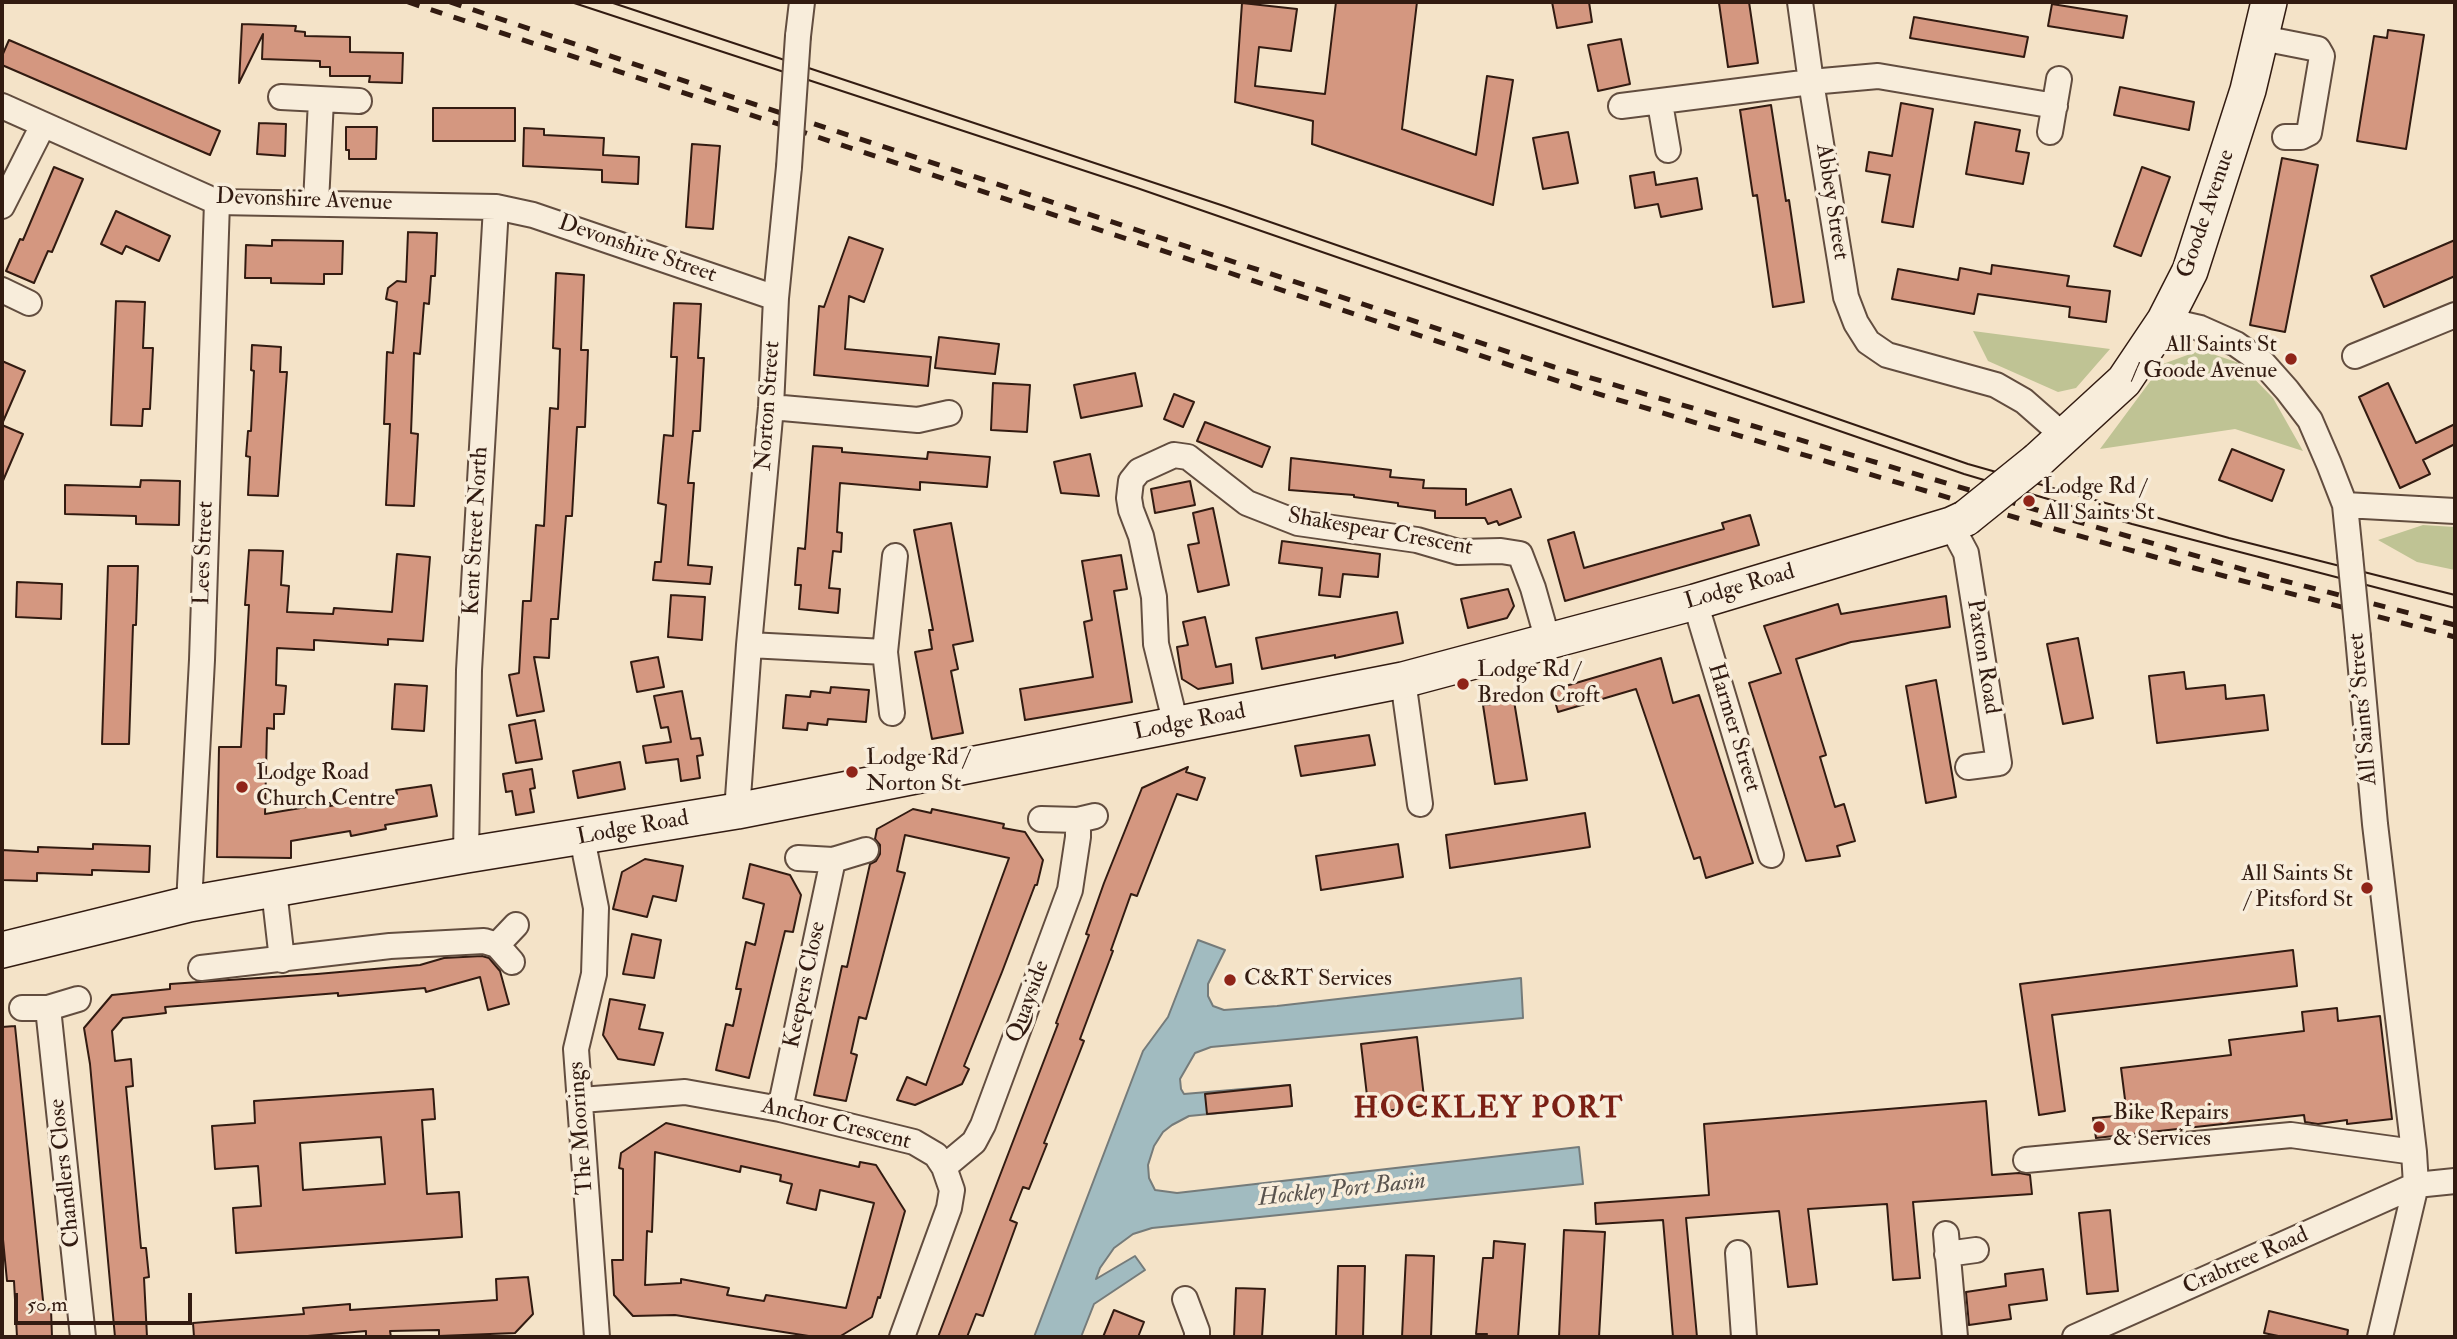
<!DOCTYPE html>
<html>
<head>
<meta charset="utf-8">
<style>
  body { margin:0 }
  #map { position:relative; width:2457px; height:1339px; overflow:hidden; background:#f4e3c8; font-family:"IM FELL Double Pica",serif }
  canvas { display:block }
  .frame { position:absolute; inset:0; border:4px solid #321b11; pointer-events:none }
  .scale { position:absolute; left:14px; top:1293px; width:178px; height:32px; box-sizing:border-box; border:4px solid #321b11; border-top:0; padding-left:9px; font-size:21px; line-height:24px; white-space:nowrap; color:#321b11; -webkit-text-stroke:5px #f8eddb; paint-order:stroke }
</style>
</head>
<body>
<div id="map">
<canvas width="2457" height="1339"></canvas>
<div class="frame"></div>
<div class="scale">50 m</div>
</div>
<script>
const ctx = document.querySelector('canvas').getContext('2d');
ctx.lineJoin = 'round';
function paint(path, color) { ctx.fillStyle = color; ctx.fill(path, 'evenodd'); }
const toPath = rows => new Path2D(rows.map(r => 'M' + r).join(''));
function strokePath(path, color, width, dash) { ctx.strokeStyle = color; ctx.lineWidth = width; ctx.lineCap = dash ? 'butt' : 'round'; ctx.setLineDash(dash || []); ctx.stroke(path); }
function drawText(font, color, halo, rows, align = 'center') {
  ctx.font = font + ' "IM FELL Double Pica",serif'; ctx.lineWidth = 7; ctx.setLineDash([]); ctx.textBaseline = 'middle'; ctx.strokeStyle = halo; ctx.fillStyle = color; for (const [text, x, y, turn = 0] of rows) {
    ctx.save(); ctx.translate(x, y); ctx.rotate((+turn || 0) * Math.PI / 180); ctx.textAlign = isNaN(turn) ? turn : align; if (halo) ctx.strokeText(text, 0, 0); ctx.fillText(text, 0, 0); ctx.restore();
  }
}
paint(toPath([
  [1973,331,2110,349,2076,388,2058,392,1988,361],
  [2201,350,2239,363,2273,398,2303,451,2235,429,2100,449,2163,364],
  [2423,525,2455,527,2455,570,2417,562,2378,540]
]), '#bfc394');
const water = toPath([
  [1198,940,1225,950,1208,984,1208,996,1213,1006,1224,1010,1277,1006,1521,978,1523,1018,1211,1047,1195,1053,1180,1079,1181,1089,1184,1094,1290,1085,1292,1106,1189,1116,1172,1125,1163,1132,1154,1146,1148,1165,1149,1178,1155,1190,1177,1193,1579,1147,1583,1184,1152,1228,1133,1234,1114,1248,1100,1268,1096,1279,1135,1256,1145,1270,1094,1304,1081,1337,1034,1337,1143,1051,1168,1017,1198,940]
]);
paint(water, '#a1bbc0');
strokePath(water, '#757b7a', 2);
const building = toPath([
  [1336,2,1417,2,1402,129,1476,155,1487,76,1513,80,1493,205,1312,144,1313,121,1235,102,1242,3,1297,9,1291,51,1259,47,1255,86,1325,94,1336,2],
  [1552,2,1589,2,1592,22,1557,28,1552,2],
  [1729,2,1749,2,1758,63,1728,67,1719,3,1729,2],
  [2052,4,2127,16,2123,38,2048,26,2052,4],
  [1914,17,2028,37,2024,57,1910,38,1914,17],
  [242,24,296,26,295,31,305,32,305,36,350,37,350,52,403,53,402,83,369,82,370,76,330,76,330,67,320,67,320,61,262,59,263,34,239,83,242,24],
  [2388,30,2424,35,2406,149,2357,141,2374,36,2387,38,2388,30],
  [1621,39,1630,84,1598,91,1588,45,1621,39],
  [9,40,220,131,210,155,2,65,2,56,9,40],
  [2120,87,2194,102,2189,130,2114,115,2120,87],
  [1901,103,1933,109,1913,227,1882,222,1890,175,1866,171,1869,152,1892,156,1901,103],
  [1771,105,1786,201,1789,200,1804,302,1773,307,1757,195,1753,196,1740,110,1771,105],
  [433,108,515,108,515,141,433,141,433,108],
  [1975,122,2020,130,2016,151,2029,153,2023,184,1966,174,1975,122],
  [259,123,286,124,285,156,257,154,259,123],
  [346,127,377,127,376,159,349,159,349,150,346,150,346,127],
  [524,128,544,129,544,135,604,138,603,155,639,157,638,184,602,182,602,170,523,166,524,128],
  [1568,132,1578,183,1543,189,1533,138,1568,132],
  [692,144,720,146,713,229,686,227,692,144],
  [2282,158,2318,165,2285,332,2250,325,2282,158],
  [54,167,83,179,52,252,48,251,34,283,6,271,20,239,23,240,54,167],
  [2142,167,2170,177,2141,256,2114,246,2142,167],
  [1654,172,1656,185,1697,178,1702,209,1661,217,1658,204,1635,208,1630,176,1654,172],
  [116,211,170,236,159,261,126,246,122,254,101,244,116,211],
  [408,232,437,233,435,276,431,276,429,304,424,303,420,354,414,353,411,433,418,434,414,506,386,505,390,424,384,424,387,352,393,353,397,302,386,299,388,288,397,281,406,282,408,232],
  [849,237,883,249,864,302,849,296,845,349,931,357,928,386,814,375,819,306,824,307,849,237],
  [272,240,343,241,342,274,324,274,324,284,271,283,271,278,245,278,246,245,272,246,272,240],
  [2455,240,2455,276,2384,307,2371,276,2455,240],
  [1992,265,2069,276,2067,286,2110,291,2106,322,2069,317,2070,307,1978,294,1974,314,1892,299,1898,269,1958,280,1960,268,1991,274,1992,265],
  [556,273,584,275,581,350,588,350,585,427,577,427,572,516,566,516,558,619,551,619,549,658,534,657,544,711,517,716,509,675,519,673,523,601,531,601,536,525,544,526,550,408,558,409,560,349,553,348,556,273],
  [116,301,145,302,143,348,153,348,150,409,143,409,142,426,111,425,116,301],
  [674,303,701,304,698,358,704,358,700,431,693,431,688,483,694,483,688,565,712,567,710,584,653,580,655,562,661,562,666,505,658,503,664,435,673,436,677,357,671,357,674,303],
  [939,337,999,344,995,374,935,368,939,337],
  [252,345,281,347,280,372,287,372,278,496,248,495,250,457,246,456,248,431,251,431,254,371,251,370,252,345],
  [2,361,25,371,2,424,2,361],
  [1135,373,1142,406,1081,418,1074,385,1135,373],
  [993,383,1030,385,1027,432,991,430,993,383],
  [2388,383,2416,443,2455,424,2455,444,2423,460,2430,474,2400,488,2359,397,2388,383],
  [1174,394,1194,402,1183,427,1164,419,1174,394],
  [1205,422,1270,447,1262,467,1197,441,1205,422],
  [2,425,23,434,2,483,2,425],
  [813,446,842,448,842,452,927,459,928,452,990,457,987,487,920,482,920,490,840,483,837,532,842,533,841,552,833,551,829,588,840,589,838,613,799,609,801,585,795,585,798,548,805,549,813,446],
  [2232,449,2284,470,2272,501,2219,480,2232,449],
  [1090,454,1099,496,1061,493,1054,462,1090,454],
  [1291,458,1391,470,1390,477,1424,480,1423,488,1466,489,1466,505,1511,489,1521,517,1499,525,1497,521,1488,524,1485,518,1435,518,1435,511,1398,506,1398,503,1354,497,1354,495,1289,490,1291,458],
  [141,480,180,481,179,525,136,524,136,516,65,514,65,485,140,487,141,480],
  [1190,481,1195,505,1155,513,1151,489,1190,481],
  [1213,508,1229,585,1198,592,1188,545,1199,543,1193,513,1213,508],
  [1750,515,1759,545,1565,601,1548,540,1574,532,1584,568,1724,529,1722,523,1750,515],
  [951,523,973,641,953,645,958,669,951,671,963,733,932,739,915,652,932,649,929,630,933,630,914,530,951,523],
  [1282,541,1380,554,1378,577,1343,574,1340,597,1319,595,1322,568,1279,563,1282,541],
  [249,550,283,551,281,585,289,586,287,612,333,614,334,608,392,612,397,554,430,557,423,641,388,639,388,645,314,640,314,650,277,648,276,685,286,686,284,714,274,714,274,729,267,728,265,814,330,803,330,806,397,794,396,790,431,785,437,816,385,825,386,829,351,836,350,831,291,841,291,858,217,857,219,747,241,747,249,605,245,605,249,550],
  [1121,555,1127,589,1114,591,1132,702,1025,720,1020,689,1093,677,1084,622,1092,620,1082,561,1121,555],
  [108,566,138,566,136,625,133,625,129,744,102,744,108,566],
  [17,582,62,584,61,619,16,617,17,582],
  [1508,589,1514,606,1507,618,1468,628,1461,599,1508,589],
  [671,595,705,597,702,640,668,637,671,595],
  [1946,596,1950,627,1851,642,1796,659,1826,755,1820,757,1835,807,1844,804,1855,841,1837,846,1840,856,1806,861,1749,683,1781,673,1764,626,1838,604,1841,614,1946,596],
  [1397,612,1403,643,1335,658,1335,655,1262,669,1256,638,1397,612],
  [1205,617,1216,667,1231,664,1233,683,1198,689,1182,679,1177,647,1188,645,1183,622,1205,617],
  [2078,638,2093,718,2063,724,2047,644,2078,638],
  [658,657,664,687,637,692,631,662,658,657],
  [1661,658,1673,703,1699,695,1753,863,1706,878,1700,857,1694,859,1636,689,1558,712,1552,690,1661,658],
  [2184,672,2186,689,2225,685,2226,699,2264,695,2268,730,2157,743,2149,676,2184,672],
  [1936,680,1956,797,1926,803,1906,686,1936,680],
  [395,684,427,686,424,731,392,729,395,684],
  [831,687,869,690,866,722,828,719,827,725,808,723,807,730,783,728,786,695,810,697,811,691,830,693,831,687],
  [682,691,691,739,700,738,703,755,697,756,700,778,681,781,678,759,646,763,643,746,671,742,668,727,661,728,654,696,682,691],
  [1514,701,1527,780,1495,784,1483,705,1514,701],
  [535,720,542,759,516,763,509,725,535,720],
  [1369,735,1375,765,1301,776,1295,746,1369,735],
  [620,762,625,789,578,798,573,771,620,762],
  [1188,767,1186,772,1205,778,1197,800,1177,794,1137,896,1131,894,1111,950,1113,951,1080,1039,1084,1041,1044,1143,1047,1144,1029,1189,1023,1187,1010,1220,1017,1223,983,1316,976,1314,967,1337,938,1337,1058,1024,1056,1023,1089,935,1086,934,1104,883,1142,788,1188,767],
  [532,769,535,788,530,789,534,812,516,815,512,791,506,792,503,774,532,769],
  [913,809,931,813,932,809,1004,824,1003,828,1025,832,1043,860,1037,885,1035,885,1002,972,964,1066,969,1069,962,1084,915,1105,897,1100,907,1077,926,1085,1009,858,905,835,897,871,905,873,866,1019,859,1017,851,1053,857,1055,846,1101,814,1095,842,966,847,967,870,864,876,861,880,854,880,845,875,839,877,829,913,809],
  [1585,813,1590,847,1450,868,1446,835,1585,813],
  [93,844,150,846,149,872,92,870,92,875,37,873,37,881,2,880,2,850,38,852,38,847,93,849,93,844],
  [1398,844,1403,877,1321,890,1316,856,1398,844],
  [645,859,683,866,676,901,653,896,647,917,613,909,622,872,645,859],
  [750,864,790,875,801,895,793,932,785,931,749,1078,716,1070,726,1024,733,1026,741,989,736,989,746,942,755,945,764,904,743,898,750,864],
  [632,934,661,940,654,978,623,974,632,934],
  [2293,950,2297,986,2052,1015,2065,1111,2039,1115,2020,984,2293,950],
  [482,956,489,958,500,971,509,1004,488,1010,480,977,426,992,425,988,338,996,338,993,165,1007,166,1013,123,1018,112,1031,115,1061,131,1059,133,1086,126,1087,141,1248,146,1248,149,1277,144,1278,147,1337,115,1337,90,1064,84,1028,112,995,170,989,170,984,317,974,420,965,444,958,482,956],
  [610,999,645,1005,639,1029,663,1033,654,1065,618,1059,603,1035,610,999],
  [2337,1008,2338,1021,2380,1016,2392,1119,2347,1124,2347,1120,2318,1124,2305,1122,2304,1115,2096,1138,2093,1118,2127,1115,2121,1068,2231,1055,2229,1040,2304,1031,2302,1012,2337,1008],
  [15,1026,44,1310,51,1309,52,1337,17,1337,14,1281,7,1281,2,1229,2,1027,15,1026],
  [1417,1037,1425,1106,1369,1113,1361,1044,1417,1037],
  [1290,1085,1292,1106,1207,1114,1205,1094,1290,1085],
  [433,1089,435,1119,422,1120,427,1194,459,1192,462,1237,236,1253,233,1208,261,1206,258,1166,215,1169,212,1126,255,1123,254,1101,433,1089],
  [381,1137,385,1184,303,1190,300,1143,381,1137],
  [1986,1101,1992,1175,2019,1173,2030,1175,2032,1194,1913,1202,1920,1278,1893,1280,1887,1204,1808,1209,1817,1284,1788,1287,1779,1211,1686,1218,1697,1337,1673,1337,1663,1220,1596,1224,1595,1203,1709,1195,1704,1124,1986,1101],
  [666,1123,859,1167,860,1162,876,1165,905,1211,880,1298,878,1297,872,1317,839,1337,815,1337,675,1315,633,1316,614,1295,612,1260,623,1260,623,1169,619,1168,621,1153,666,1123],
  [655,1152,740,1172,741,1166,781,1175,780,1181,792,1184,787,1203,816,1210,820,1190,874,1203,846,1308,766,1295,764,1301,727,1295,729,1288,681,1279,681,1283,645,1285,647,1231,652,1232,655,1152],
  [2110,1210,2118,1291,2087,1294,2079,1213,2110,1210],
  [1564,1230,1605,1232,1599,1337,1559,1337,1564,1230],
  [1494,1241,1525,1244,1518,1337,1486,1337,1487,1334,1476,1334,1483,1258,1493,1258,1494,1241],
  [1406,1255,1434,1256,1431,1337,1402,1337,1406,1255],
  [1338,1266,1365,1266,1363,1337,1336,1337,1338,1266],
  [2043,1269,2047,1300,2009,1305,2011,1319,1969,1325,1966,1292,2006,1286,2005,1274,2043,1269],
  [528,1277,533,1314,515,1333,439,1336,439,1330,390,1331,391,1337,366,1337,366,1331,296,1337,194,1337,193,1323,304,1314,303,1308,350,1304,350,1310,497,1300,496,1279,528,1277],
  [1236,1288,1265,1289,1262,1337,1234,1337,1236,1288],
  [1114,1310,1144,1322,1138,1337,1103,1337,1114,1310],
  [2269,1311,2348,1330,2347,1337,2283,1337,2264,1333,2269,1311]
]);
paint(building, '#d49780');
strokePath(building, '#321b11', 2);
const street = toPath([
  [1800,2,1811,82,1846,297,1856,323,1868,342,1887,355,1996,385,2024,401,2065,437],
  [798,36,802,2],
  [2262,38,2318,49,2322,56,2309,133,2301,137,2285,137],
  [281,97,359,101],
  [1660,103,1668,150],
  [2,106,217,202,496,207,533,215,776,298],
  [1621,106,1811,82,1878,76,2055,106],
  [2050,132,2059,79],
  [316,203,321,100],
  [2,206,43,125],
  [2,290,29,303],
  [2165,320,2200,328,2236,344,2263,363,2287,390,2310,420,2329,464,2345,505,2350,555],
  [2355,356,2455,315],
  [771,407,918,420,949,413],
  [2345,505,2455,511],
  [1951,525,1966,553,1999,763,1968,767],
  [1695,602,1771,855],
  [2358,637,2375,824,2414,1152,2416,1185,2380,1337],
  [749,645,885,652],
  [1403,680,1420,804],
  [892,713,885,652,895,556],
  [1176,725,1156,644,1154,597,1141,536,1131,510,1129,498,1131,481,1139,471,1174,455,1188,457,1247,503,1298,523,1417,540,1458,552,1501,551,1520,554,1533,588,1548,641],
  [737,811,749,645,771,407,776,298,789,167],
  [1041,819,1078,820,1095,816],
  [582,838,596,908,594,974,576,1049,597,1337],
  [466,855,469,670,496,207],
  [798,858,833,860,866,850],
  [274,890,282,960],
  [189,904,202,660,217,202],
  [497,945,516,925],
  [201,968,390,946,484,941,497,945,512,962],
  [22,1008,48,1008,78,999],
  [48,1008,83,1337],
  [581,1100,685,1092,780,1109,914,1142,936,1155,944,1167,952,1190,949,1208,902,1337],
  [780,1109,833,860],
  [2026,1160,2291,1135,2414,1152],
  [944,1167,974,1142,983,1125,1070,890,1078,837,1078,820],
  [1946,1234,1955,1337],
  [1738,1253,1744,1337],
  [1947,1254,1976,1250],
  [1185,1299,1197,1331,1197,1337],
  [2075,1337,2416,1185,2455,1181]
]);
const secondary = toPath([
  [2038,460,2124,381,2165,320,2190,271,2248,90,2269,2],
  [2,950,189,904,466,855,737,811,1403,680,1695,602,1951,525,1966,518]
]);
strokePath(street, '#624d3f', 28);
strokePath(secondary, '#321b11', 38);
strokePath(street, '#f8eddb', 24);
strokePath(secondary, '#f8eddb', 35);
strokePath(toPath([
  [571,2,1137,188,1964,474,2132,524,2455,608],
  [610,2,1224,206,1968,464,2229,538,2455,595]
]), '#321b11', 2);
strokePath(toPath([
  [408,2,1585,390,2041,525,2194,568,2455,637],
  [450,2,720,93,1554,367,2037,510,2266,576,2455,625]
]), '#321b11', 5, [12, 12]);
const streetBridge = toPath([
  [789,167,798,36],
  [2350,555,2358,637]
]);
const secondaryBridge = toPath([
  [1966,518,2038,460]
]);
strokePath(streetBridge, '#624d3f', 28, []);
strokePath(secondaryBridge, '#321b11', 38, []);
strokePath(streetBridge, '#f8eddb', 24);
strokePath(secondaryBridge, '#f8eddb', 35);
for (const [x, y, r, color] of [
  [2291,359,7,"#8f2418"],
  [2029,501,7,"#8f2418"],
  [1463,684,7,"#8f2418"],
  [852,772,7,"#8f2418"],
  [242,787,7,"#8f2418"],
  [2367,888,7,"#8f2418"],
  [1230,980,7,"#8f2418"],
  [2099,1127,7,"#8f2418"]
]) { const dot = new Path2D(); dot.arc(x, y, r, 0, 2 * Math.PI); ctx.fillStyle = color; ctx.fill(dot); strokePath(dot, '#f8eddb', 2.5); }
drawText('23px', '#321b11', '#f8eddb', [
  ["Devonshire Avenue",304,201,2],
  ["Abbey Street",1831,202,81],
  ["Goode Avenue",2207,214,-71],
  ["Devonshire Street",637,250,19],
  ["Norton Street",769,406,-86],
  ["Kent Street North",477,531,-87],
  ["Shakespear Crescent",1380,533,10],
  ["Lees Street",205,553,-88],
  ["Lodge Road",1740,588,-16],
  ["Paxton Road",1982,657,81],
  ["All Saints' Street",2364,709,-95],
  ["Lodge Road",1190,723,-11],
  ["Harmer Street",1733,728,73],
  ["Lodge Road",633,829,-10],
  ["Keepers Close",806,985,-78],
  ["Quayside",1029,1002,-70],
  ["Anchor Crescent",836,1125,14],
  ["The Moorings",582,1128,-94],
  ["Chandlers Close",66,1173,-96],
  ["Crabtree Road",2246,1262,-24]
]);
drawText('23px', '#321b11', '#f8eddb', [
  ["All Saints St",2277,346,"right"],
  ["/ Goode Avenue",2277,372,"right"],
  ["Lodge Rd /",2043,488],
  ["All Saints St",2043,514],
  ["Lodge Rd /",1477,671],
  ["Bredon Croft",1477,697],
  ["Lodge Rd /",866,759],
  ["Norton St",866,785],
  ["Lodge Road",256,774],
  ["Church Centre",256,800],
  ["All Saints St",2353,875,"right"],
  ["/ Pitsford St",2353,901,"right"],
  ["C&RT Services",1244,980],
  ["Bike Repairs",2113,1114],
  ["& Services",2113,1140]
], 'left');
drawText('italic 24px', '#59534e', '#f8eddb', [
  ["Hockley Port Basin",1342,1191,-6]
]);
ctx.letterSpacing = '2px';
drawText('bold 30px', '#7a1f14', '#f8eddb', [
  ["HOCKLEY PORT",1489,1111]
]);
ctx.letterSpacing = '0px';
</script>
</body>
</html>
